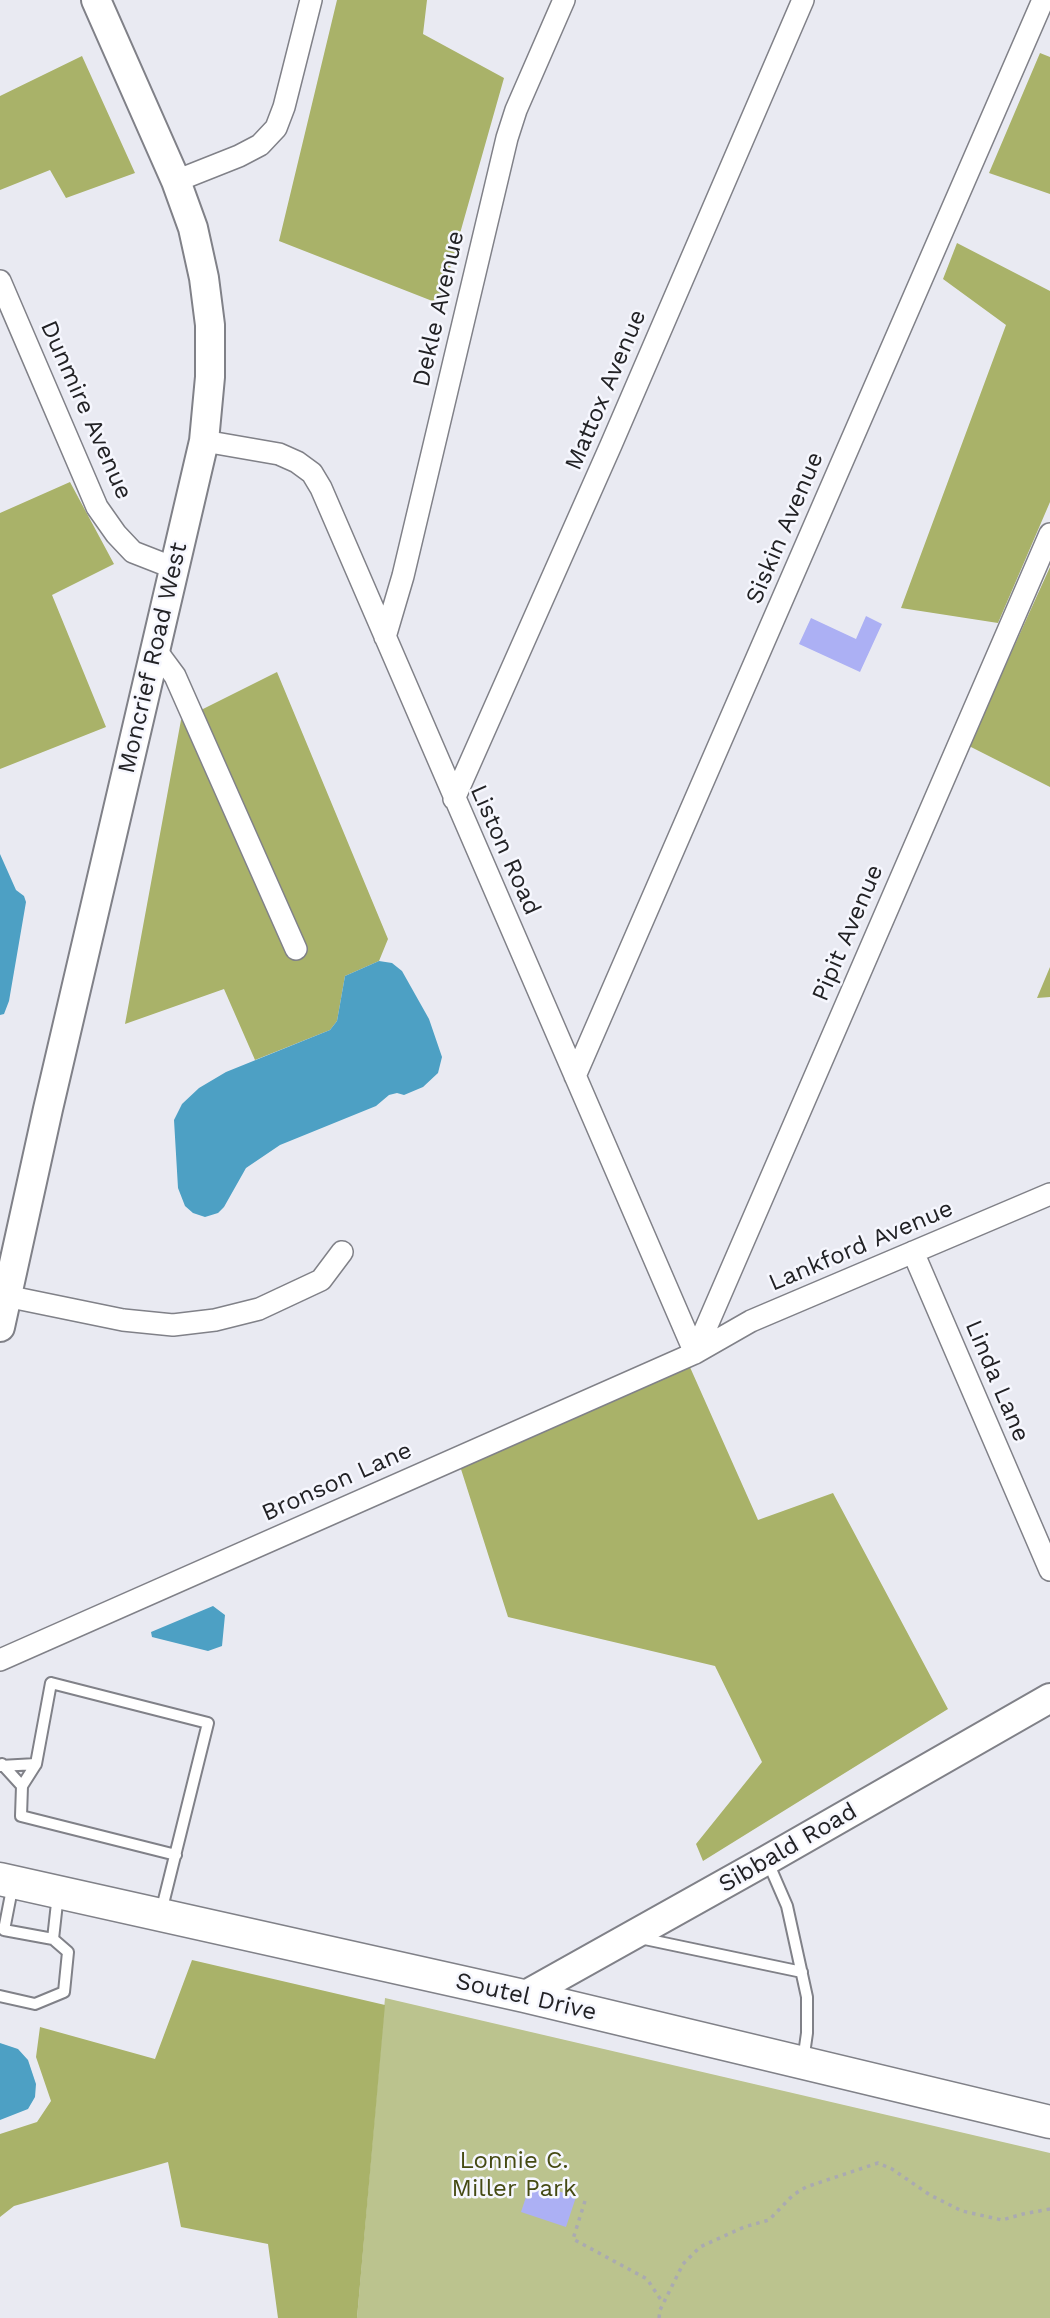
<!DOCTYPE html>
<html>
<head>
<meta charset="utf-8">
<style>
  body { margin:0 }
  canvas { display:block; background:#e9eaf2 }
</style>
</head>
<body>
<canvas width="1050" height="2318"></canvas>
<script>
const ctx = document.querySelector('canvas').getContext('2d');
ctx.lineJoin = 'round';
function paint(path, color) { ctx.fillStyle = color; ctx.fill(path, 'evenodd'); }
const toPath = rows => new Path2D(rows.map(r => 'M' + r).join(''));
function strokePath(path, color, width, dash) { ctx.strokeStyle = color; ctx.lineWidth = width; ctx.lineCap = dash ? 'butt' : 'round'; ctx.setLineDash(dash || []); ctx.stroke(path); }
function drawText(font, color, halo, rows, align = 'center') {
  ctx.font = font + ' "Work Sans",sans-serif'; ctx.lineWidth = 5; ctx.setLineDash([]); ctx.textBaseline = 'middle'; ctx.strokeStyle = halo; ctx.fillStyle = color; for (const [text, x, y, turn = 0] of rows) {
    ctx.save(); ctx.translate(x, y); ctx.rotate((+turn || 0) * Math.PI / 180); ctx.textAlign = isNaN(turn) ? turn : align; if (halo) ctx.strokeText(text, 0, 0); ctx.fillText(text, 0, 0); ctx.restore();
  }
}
paint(toPath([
  [385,1998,1050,2153,1050,2318,357,2318]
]), '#bbc38e');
paint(toPath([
  [337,0,427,0,423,34,504,78,440,304,279,241],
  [1040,53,1050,57,1050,194,989,173],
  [82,56,135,173,66,198,50,170,0,190,0,96],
  [957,243,1050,291,1050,502,998,623,901,608,1006,325,943,279],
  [70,482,114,564,52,595,106,727,0,769,0,513],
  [1050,567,1050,787,969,746],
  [277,672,388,939,379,961,345,976,337,1021,330,1030,255,1060,224,989,125,1024,181,720],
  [1050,967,1050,997,1037,998],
  [689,1365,758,1520,833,1493,948,1709,703,1861,696,1844,762,1762,715,1666,508,1617,460,1466],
  [192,1960,385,2005,357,2318,278,2318,268,2244,181,2227,168,2162,14,2206,0,2217,0,2134,37,2122,51,2101,36,2057,40,2027,155,2059]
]), '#a9b269');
paint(toPath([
  [0,854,16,890,24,896,26,902,9,1001,4,1014,0,1015],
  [379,961,392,963,402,971,429,1019,442,1057,438,1073,423,1087,404,1095,397,1093,389,1095,376,1106,280,1145,246,1168,224,1207,218,1213,205,1217,193,1213,185,1206,178,1188,174,1120,182,1104,199,1088,226,1072,330,1030,337,1021,345,976],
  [213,1606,225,1615,222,1646,208,1651,152,1637,151,1632],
  [0,2043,18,2049,28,2060,36,2084,35,2097,28,2109,0,2120]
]), '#4da0c4');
paint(toPath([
  [866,616,882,624,860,672,799,644,811,618,856,639],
  [531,2182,576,2197,566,2227,521,2212]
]), '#acb0f4');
const lane = toPath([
  [2,1764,22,1786,21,1816,176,1855],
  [0,1766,36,1764,51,1683,208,1723,161,1912],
  [22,1786,36,1764],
  [767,1860,787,1906,807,1997,807,2033,803,2061],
  [13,1884,4,1930,53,1939,58,1894],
  [640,1938,802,1972],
  [0,1996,35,2004,64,1992,68,1952,53,1939]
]);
const street = toPath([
  [176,181,239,156,260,145,276,128,284,107,311,0],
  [0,281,97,507,116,534,133,552,174,568],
  [204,441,279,454,297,462,312,473,321,488,695,1353],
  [385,637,403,576,507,138,516,110,564,0],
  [155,649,175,676,296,949],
  [454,799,611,445,803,0],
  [575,1076,1043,0],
  [913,1252,1050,1570],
  [6,1296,123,1320,173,1325,215,1320,259,1309,321,1280,342,1252],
  [695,1353,1050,534],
  [0,1660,695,1353,751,1321,1050,1194]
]);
const secondary = toPath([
  [0,1327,48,1109,204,441,210,377,210,325,204,278,193,228,176,181,96,0],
  [524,1996,767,1860,1050,1698]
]);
const primary = toPath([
  [0,1879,524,1996,1050,2122]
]);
strokePath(lane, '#808188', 14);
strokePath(street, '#808188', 24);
strokePath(secondary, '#808188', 32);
strokePath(primary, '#808188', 35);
strokePath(toPath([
  [585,2201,573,2239,647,2279,663,2303],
  [659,2318,660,2310,683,2264,700,2247,744,2227,769,2220,793,2195,806,2187,878,2163,892,2169,930,2195,962,2211,1002,2220,1023,2214,1050,2209]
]), '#aaaab1', 3.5, [3.5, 5]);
strokePath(lane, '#fff', 10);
strokePath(street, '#fff', 21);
strokePath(secondary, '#fff', 28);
strokePath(primary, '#fff', 32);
drawText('24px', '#222225', '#f6f7fe', [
  ["Dekle Avenue",439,309,-77],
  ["Mattox Avenue",606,390,-67],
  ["Dunmire Avenue",86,410,66],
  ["Siskin Avenue",785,528,-67],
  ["Moncrief Road West",153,658,-77],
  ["Liston Road",505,850,66],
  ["Pipit Avenue",848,933,-67],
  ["Lankford Avenue",861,1246,-23],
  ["Linda Lane",997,1381,67],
  ["Bronson Lane",337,1482,-24],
  ["Sibbald Road",788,1848,-30],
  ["Soutel Drive",526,1997,13]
]);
drawText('24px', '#454a13', '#f6f7fe', [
  ["Lonnie C.",514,2161],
  ["Miller Park",514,2189]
]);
</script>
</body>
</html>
